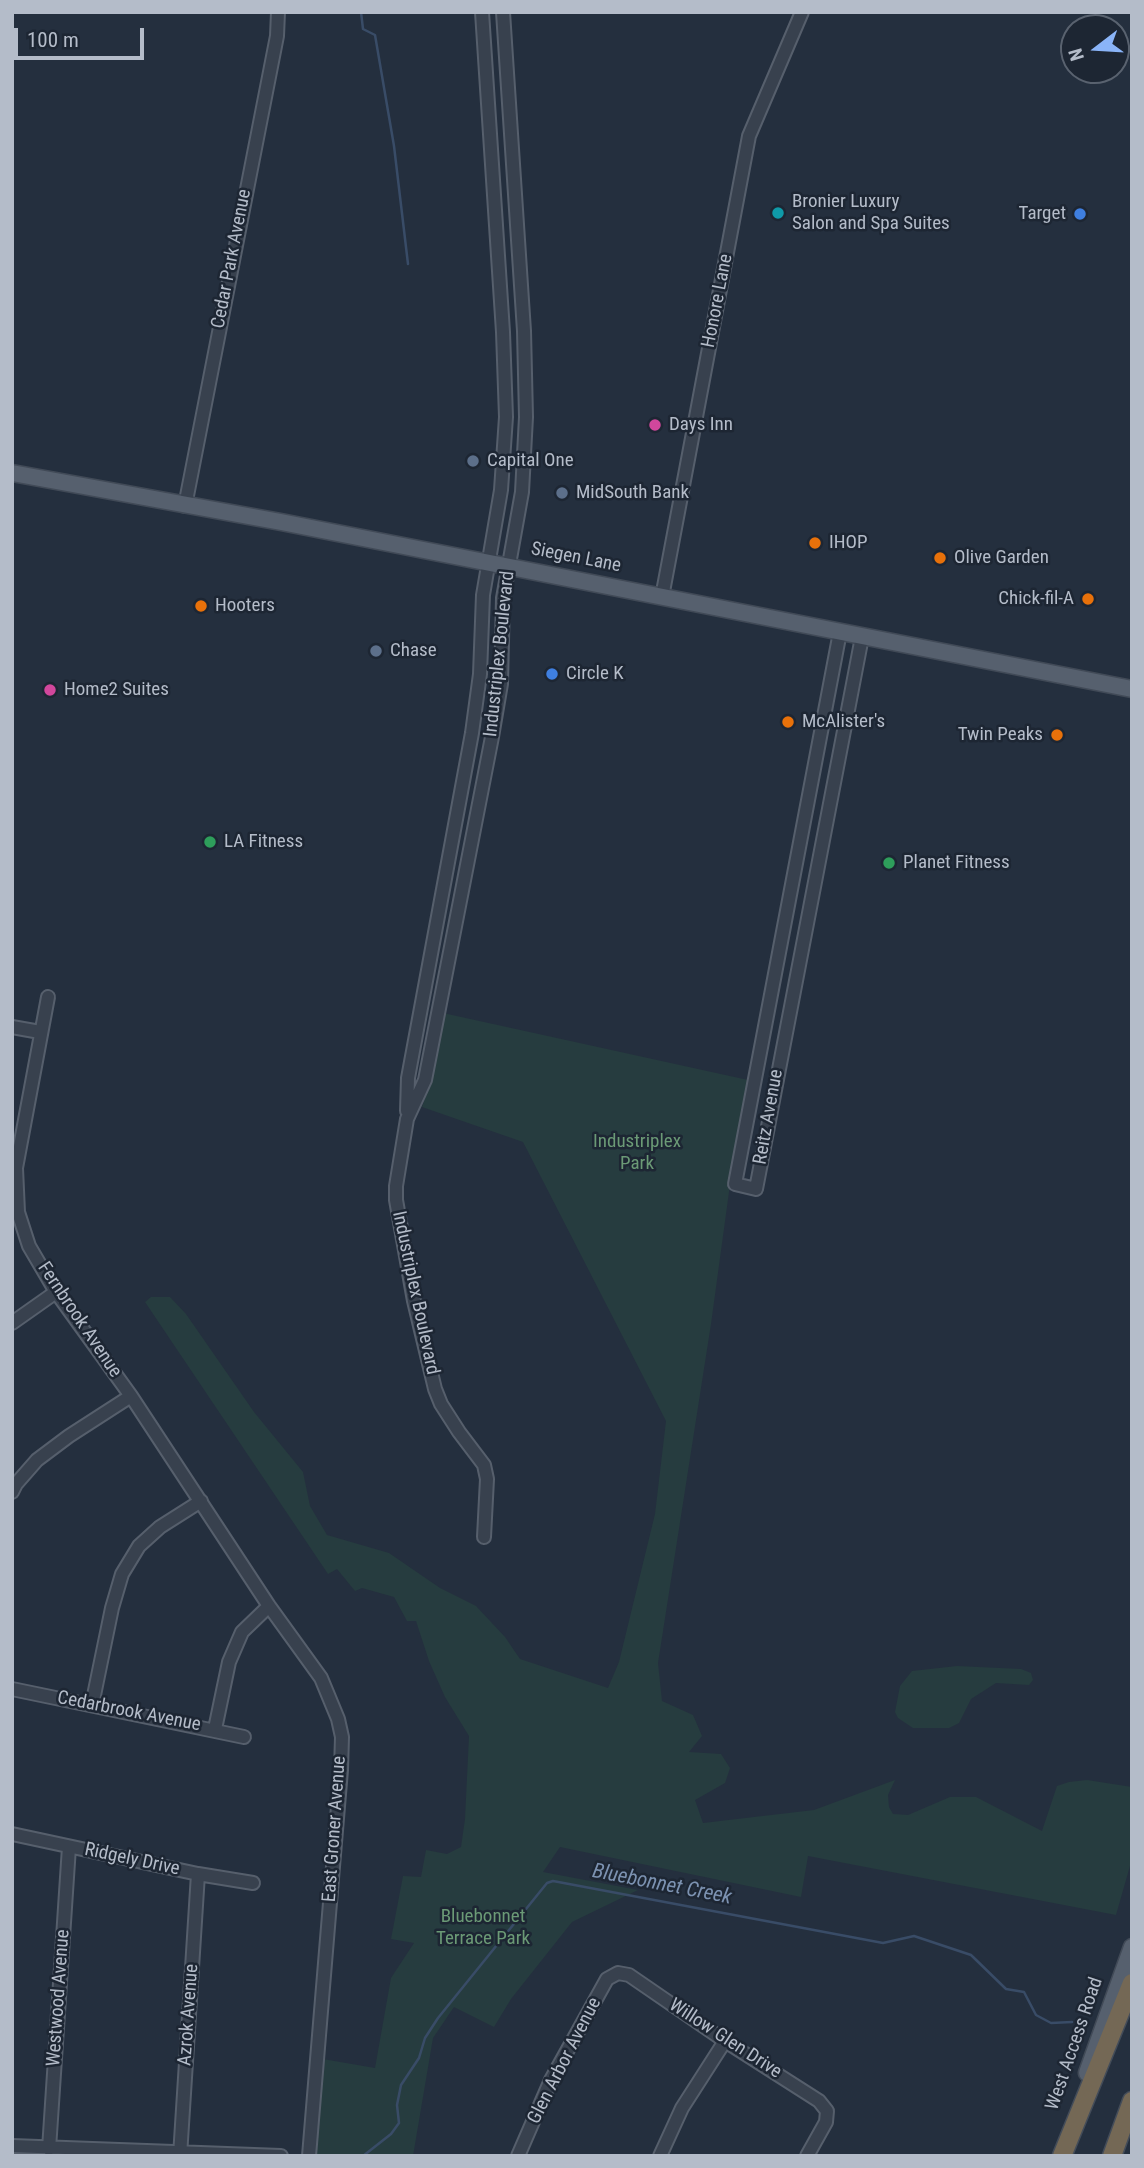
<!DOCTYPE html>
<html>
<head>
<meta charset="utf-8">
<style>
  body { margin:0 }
  #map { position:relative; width:1144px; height:2168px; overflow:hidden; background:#242f3e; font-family:"Roboto Condensed",sans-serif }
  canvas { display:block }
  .frame { position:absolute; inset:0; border:14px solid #b4bcc9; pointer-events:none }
  .north { position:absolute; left:1060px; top:14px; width:70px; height:70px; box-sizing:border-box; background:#1d2633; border:2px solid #59626f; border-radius:50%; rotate:253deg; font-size:19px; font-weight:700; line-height:28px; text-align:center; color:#b4bcc9 }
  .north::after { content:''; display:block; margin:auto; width:24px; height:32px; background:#8ab4f8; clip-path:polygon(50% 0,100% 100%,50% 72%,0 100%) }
  .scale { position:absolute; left:14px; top:28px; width:130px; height:32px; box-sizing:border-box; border:4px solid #b4bcc9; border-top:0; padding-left:9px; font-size:21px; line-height:24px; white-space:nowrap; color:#b4bcc9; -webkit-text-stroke:5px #1d2633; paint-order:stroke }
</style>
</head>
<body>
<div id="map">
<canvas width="1144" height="2168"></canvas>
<div class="frame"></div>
<div class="north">N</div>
<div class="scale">100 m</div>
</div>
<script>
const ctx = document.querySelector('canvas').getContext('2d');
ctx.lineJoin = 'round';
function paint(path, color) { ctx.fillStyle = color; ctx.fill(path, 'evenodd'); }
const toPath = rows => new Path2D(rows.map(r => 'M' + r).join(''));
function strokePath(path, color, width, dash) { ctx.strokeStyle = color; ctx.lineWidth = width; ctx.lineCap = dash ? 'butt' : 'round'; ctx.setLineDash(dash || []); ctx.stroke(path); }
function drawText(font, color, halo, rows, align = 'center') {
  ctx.font = font + ' "Roboto Condensed",sans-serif'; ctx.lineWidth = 5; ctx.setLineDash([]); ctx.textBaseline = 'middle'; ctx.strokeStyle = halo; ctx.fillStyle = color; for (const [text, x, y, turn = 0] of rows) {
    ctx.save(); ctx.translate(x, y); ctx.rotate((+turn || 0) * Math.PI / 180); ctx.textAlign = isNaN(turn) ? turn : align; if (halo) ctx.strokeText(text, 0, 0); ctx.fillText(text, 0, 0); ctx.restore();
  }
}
paint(toPath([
  [443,1013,748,1080,735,1148,711,1324,658,1663,662,1701,693,1715,702,1736,689,1752,721,1754,730,1768,725,1783,695,1800,703,1823,814,1810,895,1780,888,1795,889,1807,893,1814,908,1815,950,1797,976,1797,1042,1831,1057,1786,1069,1782,1087,1780,1132,1787,1132,1859,1116,1915,808,1856,801,1897,560,1847,543,1872,638,1890,572,1922,511,1999,494,2027,454,2007,433,2038,413,2156,310,2156,317,2058,375,2068,391,1978,414,1943,391,1939,403,1876,421,1877,426,1850,447,1854,461,1847,465,1819,469,1736,445,1697,429,1661,416,1621,407,1621,394,1597,362,1588,355,1591,337,1569,328,1574,145,1302,151,1297,170,1297,186,1314,254,1412,303,1472,310,1506,327,1535,389,1553,440,1588,476,1606,505,1637,520,1659,608,1688,619,1662,655,1514,666,1421,523,1142,422,1107,432,1078],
  [957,1666,1021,1669,1031,1673,1033,1680,1029,1685,996,1683,971,1699,959,1723,949,1728,913,1728,898,1718,895,1712,900,1686,912,1671]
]), '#263c3f');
strokePath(toPath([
  [361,12,363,29,375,35,394,146,408,264],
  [363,2156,391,2134,399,2123,397,2105,401,2085,419,2058,425,2038,438,2018,547,1883,553,1881,883,1943,914,1936,971,1955,1006,1989,1024,1992,1036,2015,1051,2023,1072,2022]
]), '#394c67', 2.5);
const minor = toPath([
  [185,506,277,36,278,12],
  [662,597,749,136,802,12],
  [840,632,735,1184,756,1189,862,637],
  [48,997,16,1168,18,1212,29,1246,56,1292,131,1396,269,1606,321,1678,338,1719,342,1737,341,1770,309,2156],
  [12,1027,40,1032],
  [407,1111,408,1078,472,733,480,674,483,595,501,490,506,417,503,332,482,12],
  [12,1323,56,1292],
  [12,1492,16,1484,37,1460,69,1436,131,1396],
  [484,1537,487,1479,484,1465,459,1432,441,1404,435,1389,414,1301,396,1200,396,1186,407,1119,425,1080,492,737,501,684,503,598,522,492,526,417,524,331,503,12],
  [12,1689,244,1737],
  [92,1705,112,1608,122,1574,139,1546,160,1527,201,1501],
  [215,1729,229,1662,242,1632,269,1606],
  [12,1834,198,1874,253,1883],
  [12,2146,281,2156],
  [49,2149,69,1847],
  [180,2156,198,1874],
  [518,2156,551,2080,607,1979,618,1973,629,1975,725,2041,819,2101,827,2111,826,2122,807,2156],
  [660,2156,682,2108,725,2041]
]);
const major = toPath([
  [12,473,281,522,1132,689],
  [1087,2073,1132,1947]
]);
const highway = toPath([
  [1062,2156,1132,1983],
  [1112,2156,1132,2101]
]);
strokePath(minor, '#565f6c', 16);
strokePath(major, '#414a57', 19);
strokePath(highway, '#434c59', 21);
strokePath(minor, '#38414e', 12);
strokePath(major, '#56606e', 16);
strokePath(highway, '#746855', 18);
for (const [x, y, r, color] of [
  [778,213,7,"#0f9aa8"],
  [1080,214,7,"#3f7fe0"],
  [655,425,7,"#d1479c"],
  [473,461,7,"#5c6f8a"],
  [562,493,7,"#5c6f8a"],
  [815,543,7,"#e8710a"],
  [940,558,7,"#e8710a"],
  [1088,599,7,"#e8710a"],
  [201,606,7,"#e8710a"],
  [376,651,7,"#5c6f8a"],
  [552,674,7,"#3f7fe0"],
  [50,690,7,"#d1479c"],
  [788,722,7,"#e8710a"],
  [1057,735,7,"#e8710a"],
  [210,842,7,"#2e9e5b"],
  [889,863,7,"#2e9e5b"]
]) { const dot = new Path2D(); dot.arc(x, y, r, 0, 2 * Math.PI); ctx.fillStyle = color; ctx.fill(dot); strokePath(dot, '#1d2633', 2.5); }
drawText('19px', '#b4bcc9', '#1d2633', [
  ["Bronier Luxury",792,202],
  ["Salon and Spa Suites",792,224],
  ["Target",1066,214,"right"],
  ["Days Inn",669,425],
  ["Capital One",487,461],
  ["MidSouth Bank",576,493],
  ["IHOP",829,543],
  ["Olive Garden",954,558],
  ["Chick-fil-A",1074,599,"right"],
  ["Hooters",215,606],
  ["Chase",390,651],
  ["Circle K",566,674],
  ["Home2 Suites",64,690],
  ["McAlister's",802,722],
  ["Twin Peaks",1043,735,"right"],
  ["LA Fitness",224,842],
  ["Planet Fitness",903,863]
], 'left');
drawText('19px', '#b4bcc9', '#1d2633', [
  ["Cedar Park Avenue",232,259,-79],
  ["Honore Lane",718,301,-79],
  ["Siegen Lane",576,558,11],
  ["Industriplex Boulevard",500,654,-84],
  ["Reitz Avenue",769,1117,-80],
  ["Industriplex Boulevard",415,1293,78],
  ["Fernbrook Avenue",79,1320,56],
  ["Cedarbrook Avenue",129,1712,11],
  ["East Groner Avenue",335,1829,-86],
  ["Ridgely Drive",132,1860,12],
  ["Westwood Avenue",59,1998,-86],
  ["Azrok Avenue",189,2015,-86],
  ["Willow Glen Drive",725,2039,33],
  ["West Access Road",1075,2044,-71],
  ["Glen Arbor Avenue",565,2061,-63]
]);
drawText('19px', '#6b9a76', '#1d2633', [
  ["Industriplex",637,1142],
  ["Park",637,1164],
  ["Bluebonnet",483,1917],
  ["Terrace Park",483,1939]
]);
drawText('italic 21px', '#7c92b1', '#1d2633', [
  ["Bluebonnet Creek",662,1885,11]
]);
</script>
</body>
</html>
